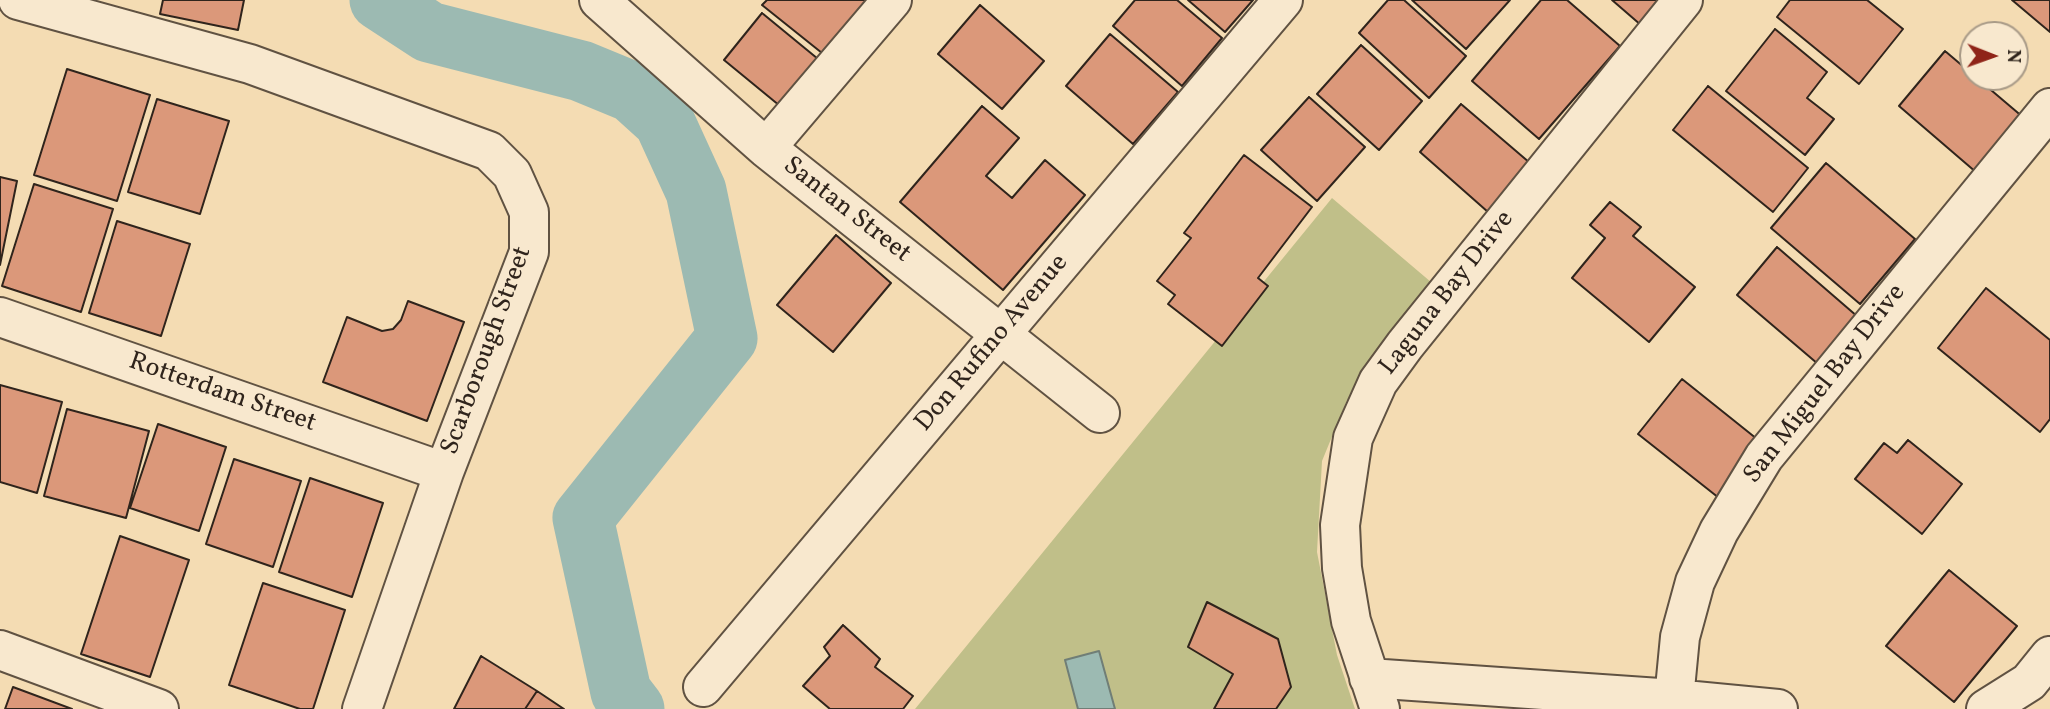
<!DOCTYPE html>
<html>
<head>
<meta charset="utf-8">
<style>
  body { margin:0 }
  #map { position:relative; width:2050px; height:709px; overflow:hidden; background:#f4dcb3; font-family:Vollkorn,serif }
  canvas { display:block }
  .north { position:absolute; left:1959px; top:21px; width:70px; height:70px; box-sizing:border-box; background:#f8e8ce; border:2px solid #a89a87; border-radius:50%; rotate:91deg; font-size:19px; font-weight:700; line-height:28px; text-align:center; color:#2f241c }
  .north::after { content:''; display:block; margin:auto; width:24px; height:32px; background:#8f2418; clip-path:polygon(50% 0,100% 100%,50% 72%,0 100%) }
</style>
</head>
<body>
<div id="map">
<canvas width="2050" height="709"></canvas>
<div class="north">N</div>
</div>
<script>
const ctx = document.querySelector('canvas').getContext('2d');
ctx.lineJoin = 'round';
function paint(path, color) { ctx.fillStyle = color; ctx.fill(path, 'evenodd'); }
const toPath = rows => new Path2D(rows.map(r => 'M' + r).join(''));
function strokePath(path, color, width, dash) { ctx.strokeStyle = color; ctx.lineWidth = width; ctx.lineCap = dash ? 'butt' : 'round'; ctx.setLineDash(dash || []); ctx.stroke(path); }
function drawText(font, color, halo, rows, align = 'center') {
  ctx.font = font + ' Vollkorn,serif'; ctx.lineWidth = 5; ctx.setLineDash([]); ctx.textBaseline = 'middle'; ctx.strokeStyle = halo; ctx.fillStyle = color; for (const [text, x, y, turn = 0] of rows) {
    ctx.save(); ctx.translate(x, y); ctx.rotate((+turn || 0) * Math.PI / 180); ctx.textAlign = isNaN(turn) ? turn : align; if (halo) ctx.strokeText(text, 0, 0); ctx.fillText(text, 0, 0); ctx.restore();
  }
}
paint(toPath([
  [1332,198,1438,288,1347,400,1322,461,1317,552,1337,655,1355,709,915,709]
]), '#c0bf89');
const water = toPath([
  [1099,651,1115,709,1078,709,1065,660,1099,651]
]);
paint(water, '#9cbab2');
strokePath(water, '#707e76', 2);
strokePath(toPath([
  [380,0,429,32,581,71,632,92,664,121,696,191,727,338,583,518,621,692,634,709]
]), '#9cbab2', 61);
const building = toPath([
  [163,0,244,0,238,30,160,14,163,0],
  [767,0,875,0,832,61,762,5,767,0],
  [1135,0,1177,0,1222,38,1182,86,1113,26,1135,0],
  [1188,0,1253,0,1225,32,1188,0],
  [1388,0,1404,0,1466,56,1429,98,1359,33,1388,0],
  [1412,0,1510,0,1466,49,1412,0],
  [1541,0,1567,0,1620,46,1539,139,1472,81,1541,0],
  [1612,0,1677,0,1649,32,1612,0],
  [1790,0,1867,0,1903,29,1859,84,1777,17,1790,0],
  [2012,0,2050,0,2050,32,2012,0],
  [980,5,1044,61,1002,109,938,54,980,5],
  [762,13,829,68,791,115,724,60,762,13],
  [1775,29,1827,72,1807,98,1834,119,1805,155,1726,91,1775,29],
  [1110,34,1178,92,1133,144,1066,86,1110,34],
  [1361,45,1422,101,1379,150,1317,94,1361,45],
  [1945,51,2024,118,1977,173,1899,106,1945,51],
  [67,69,150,95,117,201,34,175,67,69],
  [1708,86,1808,168,1773,212,1673,130,1708,86],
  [1309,97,1365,147,1317,201,1261,150,1309,97],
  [157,99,229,121,200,214,128,192,157,99],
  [1461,104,1530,163,1488,212,1420,152,1461,104],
  [982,106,1019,138,986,176,1012,198,1045,160,1085,195,1003,290,900,202,982,106],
  [1244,155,1312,207,1258,278,1268,286,1222,346,1168,304,1175,295,1157,281,1191,238,1184,233,1244,155],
  [1826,163,1915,239,1860,304,1771,228,1826,163],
  [0,177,17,181,0,265,0,177],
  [34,184,113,209,81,312,2,286,34,184],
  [1610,202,1641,227,1633,236,1695,287,1649,342,1572,278,1605,238,1590,225,1610,202],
  [117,221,190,244,161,336,89,313,117,221],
  [836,235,891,283,833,352,777,305,836,235],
  [1777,247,1858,317,1818,364,1737,295,1777,247],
  [1986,288,2050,340,2050,419,2040,432,1938,348,1986,288],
  [408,301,464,322,427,421,323,382,347,317,382,331,393,329,401,320,408,301],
  [1682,379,1762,443,1719,498,1638,434,1682,379],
  [0,385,62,402,37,493,0,482,0,385],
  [67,409,149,431,126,518,44,496,67,409],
  [158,424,226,447,199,531,130,508,158,424],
  [1908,440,1962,484,1922,534,1855,479,1884,443,1897,453,1908,440],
  [234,459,301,481,273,567,206,544,234,459],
  [310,478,383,503,352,597,279,572,310,478],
  [120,536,189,560,150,677,81,654,120,536],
  [1949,570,2017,626,1954,702,1886,646,1949,570],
  [263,583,345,610,313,709,300,709,229,685,263,583],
  [1207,602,1278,639,1291,687,1276,709,1214,709,1233,674,1188,647,1207,602],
  [843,625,880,659,875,667,913,696,903,709,830,709,803,686,830,656,824,647,843,625],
  [481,656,537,691,525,709,454,709,481,656],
  [13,687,72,709,5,709,13,687],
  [537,691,564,709,525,709,537,691]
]);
paint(building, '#db987a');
strokePath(building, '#2f241c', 2);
const street = toPath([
  [18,0,250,64,489,151,512,174,529,212,529,252,444,472,362,709],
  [599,0,766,148,1100,413],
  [766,148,892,0],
  [0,317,444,472],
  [0,650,159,709],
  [1369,678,1674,699,1778,709],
  [703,687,1283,0],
  [1674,699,1680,637,1695,582,1719,531,1764,457,2050,108],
  [1380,709,1351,621,1342,568,1340,525,1353,438,1378,382,1405,345,1683,0],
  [1986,709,2029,682,2050,656]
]);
strokePath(street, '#605242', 42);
strokePath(street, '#f8e8ce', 38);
drawText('26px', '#2f241c', '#f8e8ce', [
  ["Santan Street",846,211,38],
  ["Laguna Bay Drive",1448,294,-52],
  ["Don Rufino Avenue",993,344,-50],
  ["Scarborough Street",488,351,-70],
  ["San Miguel Bay Drive",1826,385,-52],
  ["Rotterdam Street",222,394,19]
]);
</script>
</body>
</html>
